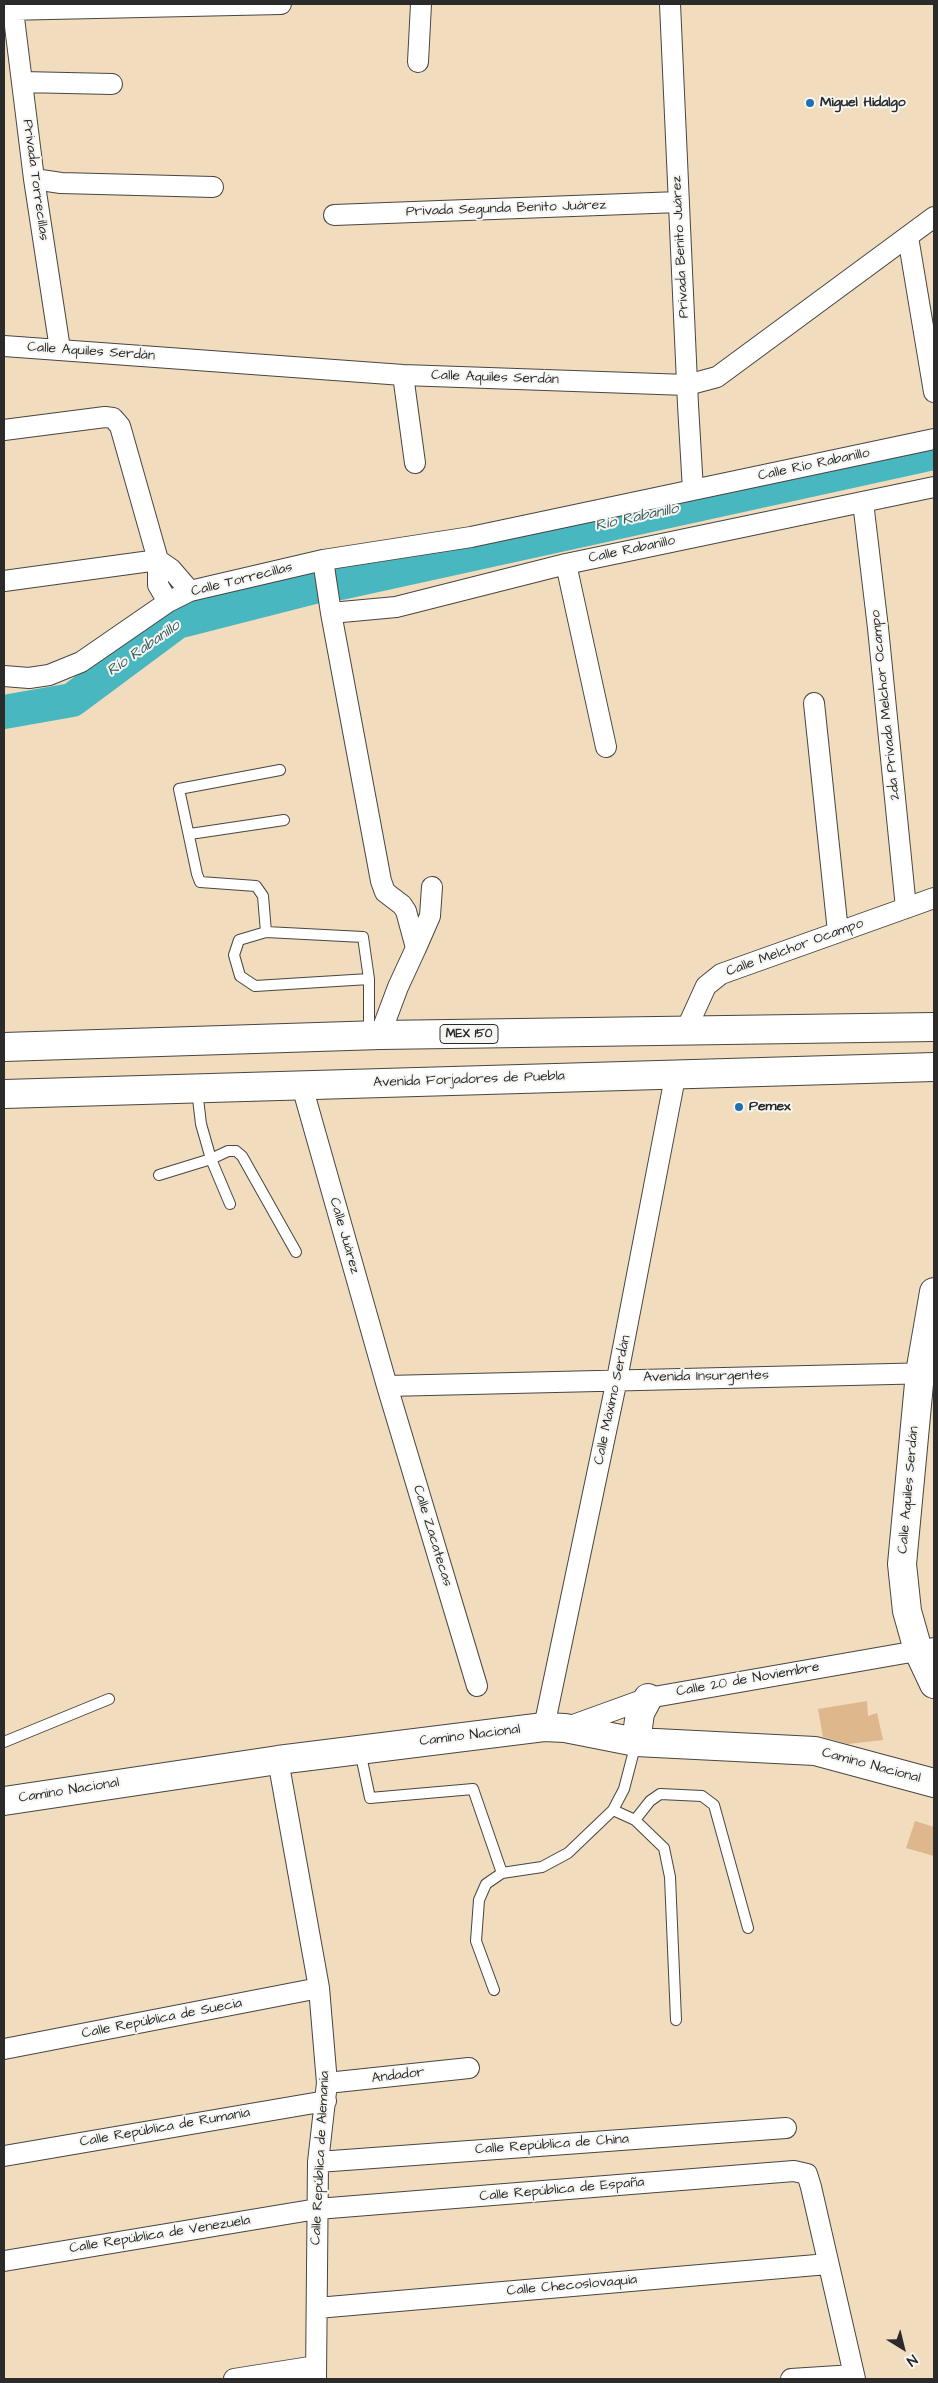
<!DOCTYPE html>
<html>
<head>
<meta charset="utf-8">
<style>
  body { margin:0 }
  #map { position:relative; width:938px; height:2383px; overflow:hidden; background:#f1dcbe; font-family:"Architects Daughter",sans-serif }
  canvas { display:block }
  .frame { position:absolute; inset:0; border:5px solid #2b2b2b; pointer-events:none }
  .north { position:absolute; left:878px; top:2323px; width:50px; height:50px; -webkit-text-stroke:4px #f6f6f2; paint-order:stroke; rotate:144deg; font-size:14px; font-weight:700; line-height:20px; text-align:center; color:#2b2b2b }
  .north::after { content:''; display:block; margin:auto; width:18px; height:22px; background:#2b2b2b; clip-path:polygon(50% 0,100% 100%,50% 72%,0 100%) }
</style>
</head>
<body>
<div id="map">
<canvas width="938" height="2383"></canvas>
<div class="frame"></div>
<div class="north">N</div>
</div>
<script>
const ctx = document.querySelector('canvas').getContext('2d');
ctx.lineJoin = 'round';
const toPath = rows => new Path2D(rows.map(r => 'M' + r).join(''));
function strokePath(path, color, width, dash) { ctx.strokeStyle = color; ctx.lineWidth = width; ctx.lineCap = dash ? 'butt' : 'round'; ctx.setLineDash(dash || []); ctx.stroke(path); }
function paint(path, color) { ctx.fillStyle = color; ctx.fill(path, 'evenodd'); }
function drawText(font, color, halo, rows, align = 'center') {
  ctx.font = font + ' "Architects Daughter",sans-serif'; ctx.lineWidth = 4; ctx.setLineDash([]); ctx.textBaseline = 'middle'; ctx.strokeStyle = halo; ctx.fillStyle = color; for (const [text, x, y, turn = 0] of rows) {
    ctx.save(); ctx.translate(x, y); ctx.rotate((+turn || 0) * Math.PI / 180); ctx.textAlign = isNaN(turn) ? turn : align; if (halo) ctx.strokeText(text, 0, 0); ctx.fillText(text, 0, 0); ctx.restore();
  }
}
strokePath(toPath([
  [341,583,934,453],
  [4,712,72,700,177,622,318,586]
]), '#48b7bf', 34);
paint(toPath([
  [867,1701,868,1716,877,1713,883,1740,848,1744,823,1737,818,1709],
  [915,1821,934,1827,934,1856,906,1848]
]), '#dfb78c');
const service = toPath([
  [280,770,179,789,197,874,200,882,256,886,263,896,266,932,363,937,369,979,369,1034],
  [190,834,284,820],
  [266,932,239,940,234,955,240,976,255,986,369,979],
  [197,1090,201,1124,211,1159,230,1204],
  [159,1175,211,1159,228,1151,236,1151,242,1156,296,1252],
  [4,1742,109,1699],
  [360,1751,370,1798,473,1789,502,1873,542,1867,568,1853,613,1810,624,1789,636,1743],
  [613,1810,635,1820,664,1848,670,1877,676,2020],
  [635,1820,650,1801,660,1794,702,1796,714,1805,748,1928],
  [494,1990,476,1941,479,1900,486,1884,502,1873]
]);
const minor = toPath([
  [670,4,688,405,693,490],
  [4,10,281,4],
  [13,10,34,179,60,349],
  [418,62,421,4],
  [22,82,112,84],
  [34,179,61,183,213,187],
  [334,215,679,202],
  [908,237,934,392],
  [4,346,403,375,687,385,717,377,934,217],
  [403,375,415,463],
  [4,430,105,417,113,418,120,426,158,560,158,585,168,602],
  [863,502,878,628,906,908],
  [323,560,331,613,381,881,385,892,402,905,406,911,416,948,398,987,380,1035],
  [566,564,606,747],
  [4,581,158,560,171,569,190,591],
  [331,613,396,607,566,564,934,487],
  [4,676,29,678,49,675,81,662,168,602,190,591,323,560,471,537,934,439],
  [814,703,838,932],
  [416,948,430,916,432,887],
  [685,1032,706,986,721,974,934,898],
  [302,1086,387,1386,477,1686],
  [387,1386,934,1373],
  [544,1727,617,1379,676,1072],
  [565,1728,648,1698,934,1648],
  [278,1760,319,1988,327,2083,318,2162,316,2379],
  [4,2049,319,1988],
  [327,2083,469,2068],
  [4,2156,326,2101],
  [318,2162,786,2128],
  [4,2261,317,2209,794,2171,807,2174,811,2187,855,2379],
  [317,2308,828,2264],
  [234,2379,316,2366],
  [791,2379,854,2375]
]);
const secondary = toPath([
  [934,1292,920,1373,902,1564,907,1611,918,1650,934,1684],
  [636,1742,640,1713,648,1698],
  [4,1801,278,1760,544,1727,565,1728,636,1742,815,1751,934,1783]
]);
const primary = toPath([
  [4,1047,380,1035,934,1027],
  [4,1094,934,1067]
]);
strokePath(service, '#494641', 12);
strokePath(minor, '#494641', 22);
strokePath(secondary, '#494641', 30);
strokePath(primary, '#494641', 30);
strokePath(service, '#fff', 10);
strokePath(minor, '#fff', 20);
strokePath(secondary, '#fff', 28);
strokePath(primary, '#fff', 28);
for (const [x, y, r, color] of [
  [810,103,5,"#1f6fb2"],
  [739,1107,5,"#1f6fb2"]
]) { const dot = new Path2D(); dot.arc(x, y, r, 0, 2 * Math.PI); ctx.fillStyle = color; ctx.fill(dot); strokePath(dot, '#f6f6f2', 2); }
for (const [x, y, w] of [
  [469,1034,58]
]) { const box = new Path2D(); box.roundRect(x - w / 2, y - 9.5, w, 19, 4); ctx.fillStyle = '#f6f6f2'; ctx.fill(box); strokePath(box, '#2b2b2b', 1); }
drawText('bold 12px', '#2b2b2b', null, [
  ["MEX 150",469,1034]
]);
drawText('bold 14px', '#2b2b2b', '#f6f6f2', [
  ["Miguel Hidalgo",820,103],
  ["Pemex",749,1107]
], 'left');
drawText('14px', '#2b2b2b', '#f6f6f2', [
  ["Privada Torrecillas",35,180,82],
  ["Privada Segunda Benito Juárez",506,209,-2],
  ["Privada Benito Juárez",681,247,-93],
  ["Calle Aquiles Serdán",91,352,4],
  ["Calle Aquiles Serdán",495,378,2],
  ["Calle Río Rabanillo",814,465,-12],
  ["Calle Rabanillo",632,550,-12],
  ["Calle Torrecillas",242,580,-14],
  ["2da Privada Melchor Ocampo",886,705,-96],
  ["Calle Melchor Ocampo",795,948,-20],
  ["Avenida Forjadores de Puebla",469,1080,-2],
  ["Calle Juárez",344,1236,74],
  ["Avenida Insurgentes",706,1377,-1],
  ["Calle Máximo Serdán",613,1400,-78],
  ["Calle Aquiles Serdán",909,1490,-85],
  ["Calle Zacatecas",432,1536,73],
  ["Calle 20 de Noviembre",748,1680,-10],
  ["Camino Nacional",470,1736,-7],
  ["Camino Nacional",871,1766,15],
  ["Camino Nacional",69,1791,-9],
  ["Calle República de Suecia",162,2019,-11],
  ["Andador",398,2076,-7],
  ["Calle República de Rumania",165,2128,-10],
  ["Calle República de China",552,2145,-4],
  ["Calle República de Alemania",321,2158,-87],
  ["Calle República de España",562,2190,-5],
  ["Calle República de Venezuela",160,2235,-9],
  ["Calle Checoslovaquia",572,2286,-5]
]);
drawText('italic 15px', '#355c5f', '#f6f6f2', [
  ["Río Rabanillo",637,518,-12],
  ["Río Rabanillo",144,649,-35]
]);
</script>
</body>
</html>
